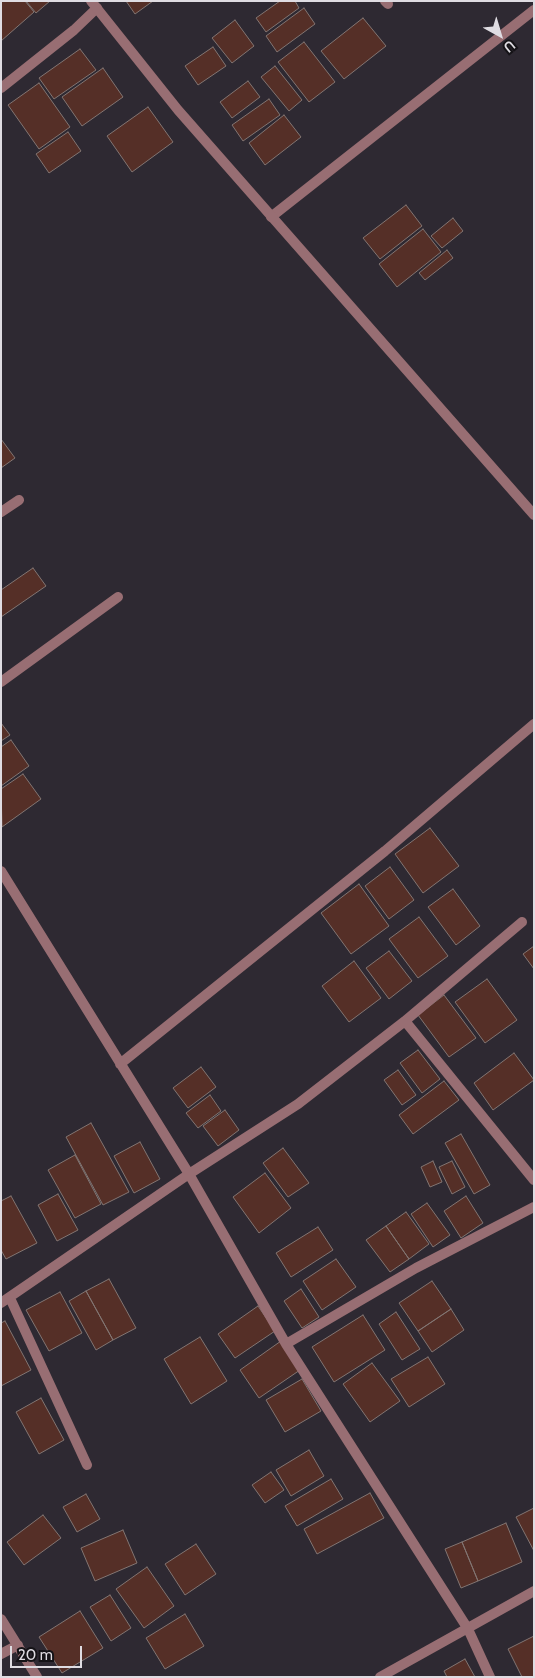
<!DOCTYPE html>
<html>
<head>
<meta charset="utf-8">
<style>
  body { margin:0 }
  #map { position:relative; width:535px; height:1678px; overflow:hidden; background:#2e2932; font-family:Cabin,sans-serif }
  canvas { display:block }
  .frame { position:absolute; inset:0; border:2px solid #dfdce2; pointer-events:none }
  .north { position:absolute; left:475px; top:10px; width:50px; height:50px; -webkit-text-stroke:4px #151317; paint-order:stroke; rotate:141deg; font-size:14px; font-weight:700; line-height:20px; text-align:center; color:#dfdce2 }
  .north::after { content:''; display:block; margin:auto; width:18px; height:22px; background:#dfdce2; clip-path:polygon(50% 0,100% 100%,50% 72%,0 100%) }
  .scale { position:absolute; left:10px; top:1646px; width:72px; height:22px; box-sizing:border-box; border:2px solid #dfdce2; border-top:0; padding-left:6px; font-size:15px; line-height:18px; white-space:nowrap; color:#dfdce2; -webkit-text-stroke:4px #151317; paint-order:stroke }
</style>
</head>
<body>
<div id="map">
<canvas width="535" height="1678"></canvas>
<div class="frame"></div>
<div class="north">U</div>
<div class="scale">20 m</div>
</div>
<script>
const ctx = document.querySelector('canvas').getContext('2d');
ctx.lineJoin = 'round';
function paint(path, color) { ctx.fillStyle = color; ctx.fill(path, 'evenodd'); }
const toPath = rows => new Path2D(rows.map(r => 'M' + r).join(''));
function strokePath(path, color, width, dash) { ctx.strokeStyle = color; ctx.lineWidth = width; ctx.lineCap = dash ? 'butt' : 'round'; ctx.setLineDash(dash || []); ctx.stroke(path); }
const building = toPath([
  [1,1,25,1,34,12,1,41,1,1],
  [26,1,50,1,36,13,26,1],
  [126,1,153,1,135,14,126,1],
  [280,1,295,1,299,8,266,32,256,18,280,1],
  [304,8,315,24,277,52,266,36,304,8],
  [363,18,386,46,344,79,321,51,363,18],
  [235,20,254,46,232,63,212,38,235,20],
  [304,42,335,82,309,102,278,62,304,42],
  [213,47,226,66,198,85,185,66,213,47],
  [80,49,96,70,54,99,39,78,80,49],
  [275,66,302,100,289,111,261,77,275,66],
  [103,68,123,97,82,126,62,97,103,68],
  [248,81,260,97,232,118,220,102,248,81],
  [39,83,70,127,39,149,8,105,39,83],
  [269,99,280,115,243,141,232,125,269,99],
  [148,107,173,142,132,172,107,136,148,107],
  [284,115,301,137,265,165,249,143,284,115],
  [68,132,81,151,49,173,36,154,68,132],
  [406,205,422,226,380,259,363,238,406,205],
  [453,218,463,231,442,248,431,236,453,218],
  [423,229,441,252,397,287,379,264,423,229],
  [447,250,453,258,425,280,419,273,447,250],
  [1,439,15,458,1,468,1,439],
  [33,568,46,586,1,617,1,590,33,568],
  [1,723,10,735,1,741,1,723],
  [11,740,29,766,1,786,1,747,11,740],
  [23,774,41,799,2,827,1,789,23,774],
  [430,828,459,866,423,893,395,854,430,828],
  [390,867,414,900,389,919,365,886,390,867],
  [359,884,389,926,351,954,321,913,359,884],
  [453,889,480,926,456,945,428,907,453,889],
  [419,917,448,956,418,978,389,939,419,917],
  [534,946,534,969,523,954,534,946],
  [389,951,412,981,389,999,366,968,389,951],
  [354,961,381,998,349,1022,322,986,354,961],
  [487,979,517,1020,485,1043,455,1002,487,979],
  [444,995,476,1038,449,1057,418,1015,444,995],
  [418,1050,440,1079,422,1093,400,1063,418,1050],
  [514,1053,534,1080,493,1110,474,1083,514,1053],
  [201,1067,216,1087,188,1108,173,1088,201,1067],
  [398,1070,416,1095,402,1105,384,1080,398,1070],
  [444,1081,459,1100,413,1134,399,1115,444,1081],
  [210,1095,221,1111,198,1128,186,1113,210,1095],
  [225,1110,239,1130,218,1146,203,1126,225,1110],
  [91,1123,129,1192,103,1205,66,1137,91,1123],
  [461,1134,490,1185,474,1194,445,1143,461,1134],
  [140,1142,160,1179,134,1193,114,1156,140,1142],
  [283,1148,309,1183,288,1197,263,1163,283,1148],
  [75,1155,101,1204,75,1218,48,1170,75,1155],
  [433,1161,442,1182,430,1187,421,1167,433,1161],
  [452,1161,465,1187,452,1194,439,1167,452,1161],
  [265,1173,291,1208,259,1233,233,1197,265,1173],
  [58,1194,78,1230,57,1241,38,1205,58,1194],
  [11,1196,37,1243,6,1259,1,1250,1,1201,11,1196],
  [466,1196,483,1223,461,1238,444,1211,466,1196],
  [427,1203,450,1235,433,1247,411,1214,427,1203],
  [406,1212,429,1244,409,1259,386,1226,406,1212],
  [386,1226,409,1259,390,1272,366,1240,386,1226],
  [318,1227,333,1250,291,1277,276,1253,318,1227],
  [336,1259,356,1287,322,1310,303,1281,336,1259],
  [109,1279,136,1328,113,1340,86,1291,109,1279],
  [432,1281,451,1309,418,1331,399,1303,432,1281],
  [301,1289,319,1317,302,1328,284,1301,301,1289],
  [86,1291,113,1340,96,1350,69,1301,86,1291],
  [60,1292,82,1333,49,1351,26,1310,60,1292],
  [258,1306,275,1331,235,1358,218,1334,258,1306],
  [451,1309,464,1330,432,1352,418,1331,451,1309],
  [396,1312,420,1349,402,1360,379,1324,396,1312],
  [363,1315,385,1350,334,1382,312,1347,363,1315],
  [5,1321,31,1370,1,1386,1,1323,5,1321],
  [200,1337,227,1381,191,1404,164,1359,200,1337],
  [281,1341,300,1370,259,1398,240,1370,281,1341],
  [428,1357,445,1384,409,1407,391,1379,428,1357],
  [372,1363,400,1401,370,1422,343,1384,372,1363],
  [302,1379,321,1411,285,1432,266,1400,302,1379],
  [41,1398,64,1440,39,1454,16,1412,41,1398],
  [309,1450,324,1476,291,1496,276,1470,309,1450],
  [271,1472,284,1490,265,1503,252,1485,271,1472],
  [331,1479,343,1499,297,1526,285,1506,331,1479],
  [370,1493,384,1518,317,1554,304,1529,370,1493],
  [86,1494,100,1519,77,1532,63,1507,86,1494],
  [534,1508,534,1551,516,1517,534,1508],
  [43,1515,61,1538,24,1565,7,1542,43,1515],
  [506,1523,522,1562,478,1581,462,1542,506,1523],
  [123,1530,137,1563,95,1581,81,1548,123,1530],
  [462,1542,478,1581,461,1588,445,1549,462,1542],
  [196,1544,216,1574,185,1595,165,1564,196,1544],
  [147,1567,174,1606,144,1628,116,1589,147,1567],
  [110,1595,131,1628,111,1641,90,1607,110,1595],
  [80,1611,103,1648,62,1673,39,1637,80,1611],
  [185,1614,204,1646,165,1669,146,1638,185,1614],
  [534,1636,534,1677,522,1677,508,1649,534,1636],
  [465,1659,475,1677,447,1677,444,1671,465,1659]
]);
paint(building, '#552f27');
strokePath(building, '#827572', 1);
strokePath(toPath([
  [271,217,534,10]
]), '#986e73', 10);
strokePath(toPath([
  [385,1,388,4],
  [1,88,74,30,97,8],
  [1,512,19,500],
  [1,682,118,597],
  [1,871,189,1174,286,1344,468,1629,490,1677],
  [522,922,405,1021,534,1180],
  [120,1064,385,851,534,724],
  [10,1298,87,1465],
  [1,1303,189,1174,298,1104,405,1021],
  [286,1344,416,1268,534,1207],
  [1,1619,37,1677],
  [1,1654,18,1645],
  [380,1677,534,1591]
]), '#986e73', 10);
strokePath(toPath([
  [91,1,178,110,534,515]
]), '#986e73', 10);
</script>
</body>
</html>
